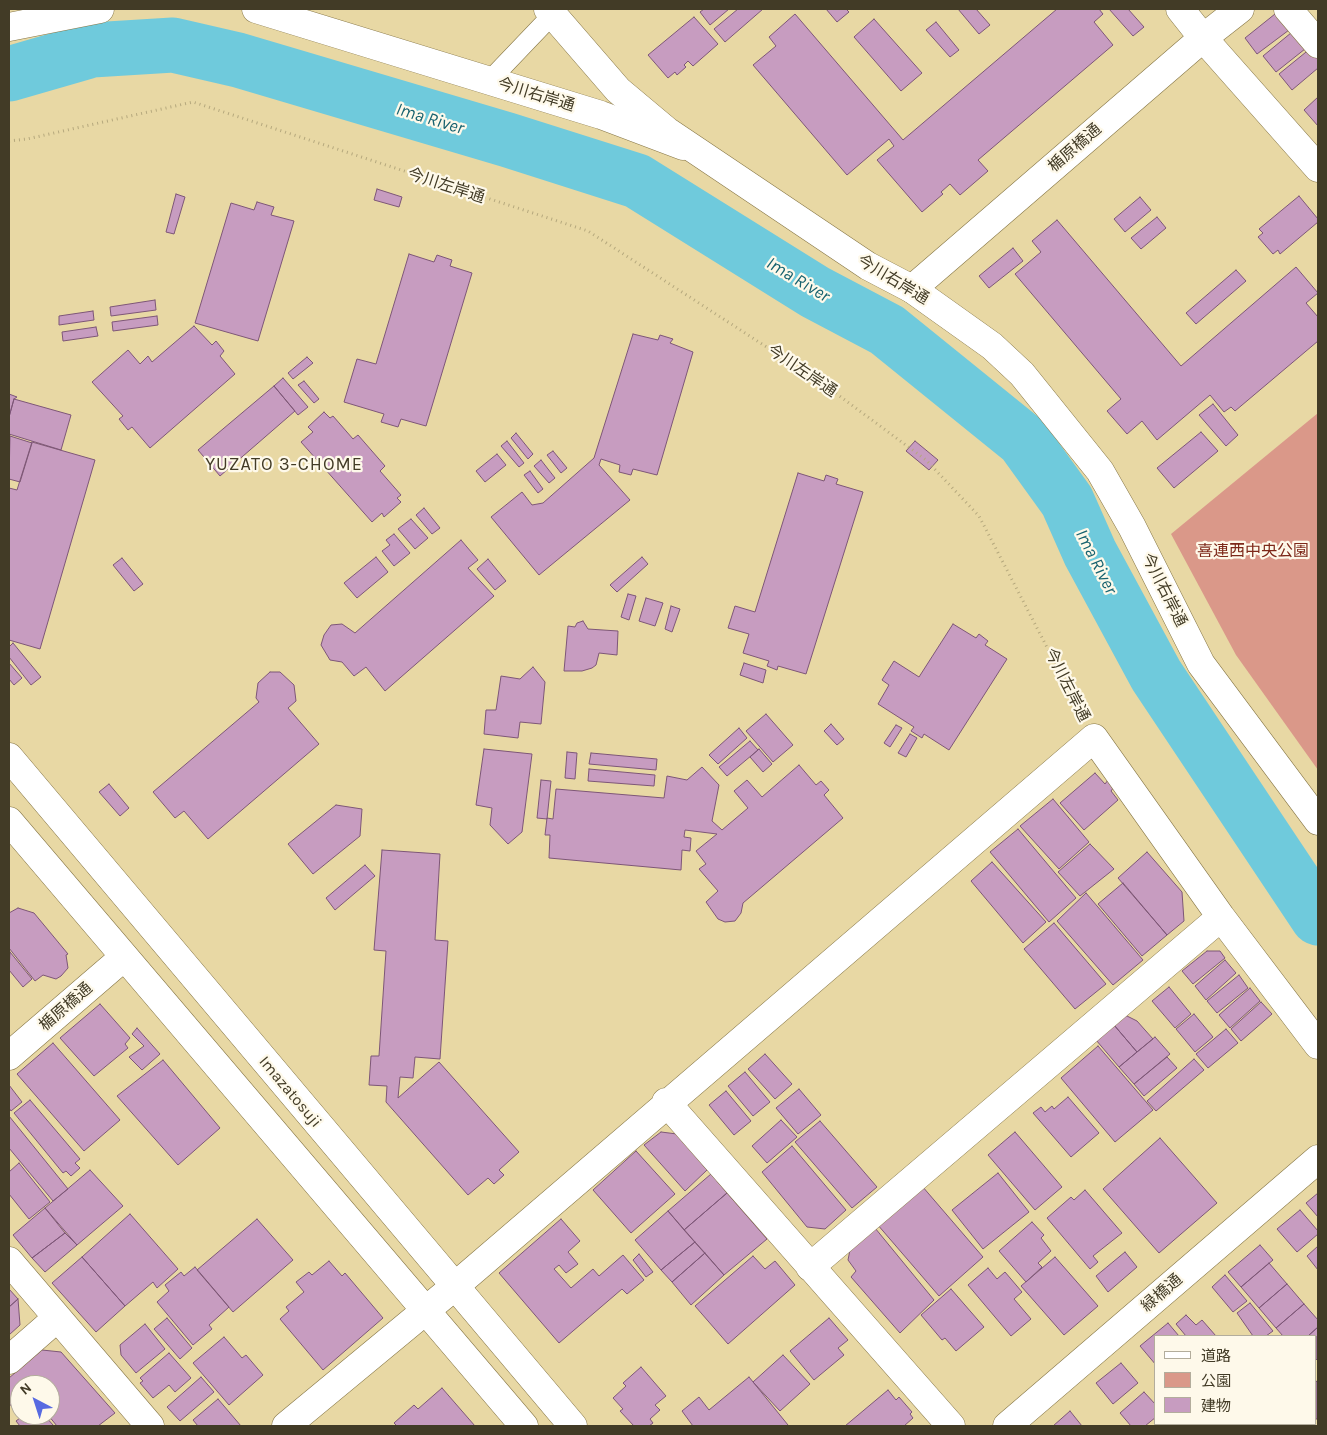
<!DOCTYPE html>
<html>
<head>
<meta charset="utf-8">
<style>
  body { margin:0 }
  #map { position:relative; width:1327px; height:1435px; overflow:hidden; background:#e8d8a4; font-family:Karla,"Noto Sans JP",sans-serif }
  canvas { display:block }
  .frame { position:absolute; inset:0; border:10px solid #423b26; pointer-events:none }
  .legend { position:absolute; left:1154px; top:1335px; width:162px; height:90px; box-sizing:border-box; background:#fef9ea; border:1px solid #b3ad9c; margin:0; padding:6px 9px; list-style:none; font-size:15px; color:#423b26 }
  .legend li { display:flex; align-items:center; gap:10px; height:25px }
  .legend b { width:25px; border:1px solid #b3ad9c }
  .north { position:absolute; left:10px; top:1375px; width:50px; height:50px; box-sizing:border-box; background:#fef9ea; border:1px solid #b3ad9c; border-radius:50%; rotate:320deg; font-size:14px; font-weight:700; line-height:20px; text-align:center; color:#423b26 }
  .north::after { content:''; display:block; margin:auto; width:18px; height:22px; background:#576ae1; clip-path:polygon(50% 0,100% 100%,50% 72%,0 100%) }
</style>
</head>
<body>
<div id="map">
<canvas width="1327" height="1435"></canvas>
<div class="frame"></div>
<ul class="legend">
<li><b style="height:6px;background:#fff"></b>道路</li>
<li><b style="height:14px;background:#da9889"></b>公園</li>
<li><b style="height:14px;background:#c79cc0"></b>建物</li>
</ul>
<div class="north">N</div>
</div>
<script>
const ctx = document.querySelector('canvas').getContext('2d');
ctx.lineJoin = 'round';
function paint(path, color) { ctx.fillStyle = color; ctx.fill(path, 'evenodd'); }
const toPath = rows => new Path2D(rows.map(r => 'M' + r).join(''));
function strokePath(path, color, width, dash) { ctx.strokeStyle = color; ctx.lineWidth = width; ctx.lineCap = dash ? 'butt' : 'round'; ctx.setLineDash(dash || []); ctx.stroke(path); }
function drawText(font, color, halo, rows, align = 'center') {
  ctx.font = font + ' Karla,"Noto Sans JP",sans-serif'; ctx.lineWidth = 4.5; ctx.setLineDash([]); ctx.textBaseline = 'middle'; ctx.strokeStyle = halo; ctx.fillStyle = color; for (const [text, x, y, turn = 0] of rows) {
    ctx.save(); ctx.translate(x, y); ctx.rotate((+turn || 0) * Math.PI / 180); ctx.textAlign = isNaN(turn) ? turn : align; if (halo) ctx.strokeText(text, 0, 0); ctx.fillText(text, 0, 0); ctx.restore();
  }
}
paint(toPath([
  [1318,413,1318,770,1236,655,1171,534]
]), '#da9889');
strokePath(toPath([
  [9,74,92,50,173,45,238,60,508,140,637,181,815,292,887,330,1023,440,1067,501,1090,553,1156,675,1318,918]
]), '#6fcadc', 55);
const building = toPath([
  [704,9,729,9,710,25,700,12,704,9],
  [738,9,763,9,725,42,714,29,738,9],
  [826,9,846,9,849,12,837,22,826,9],
  [958,9,976,9,990,25,979,34,958,9],
  [1057,9,1099,9,1103,14,1094,22,1113,45,978,160,988,171,960,195,950,184,941,192,943,194,922,212,877,160,894,146,889,139,847,175,753,65,776,46,769,37,795,14,903,140,1057,9],
  [1109,9,1128,9,1144,27,1133,36,1109,9],
  [1275,14,1283,15,1293,27,1257,54,1245,38,1275,14],
  [694,17,718,44,693,66,688,61,684,65,686,67,677,75,675,72,668,78,648,55,694,17],
  [874,19,922,73,901,91,854,37,874,19],
  [936,22,959,50,950,57,926,30,936,22],
  [1297,28,1310,45,1276,72,1263,56,1297,28],
  [1311,48,1318,57,1318,68,1292,90,1279,74,1311,48],
  [1318,97,1318,126,1304,110,1318,97],
  [377,189,402,197,399,207,374,200,377,189],
  [176,194,185,197,174,234,166,232,176,194],
  [1299,196,1318,219,1318,222,1280,254,1278,250,1273,254,1258,237,1263,233,1259,229,1299,196],
  [1140,197,1151,210,1125,232,1114,219,1140,197],
  [257,202,274,207,271,215,294,221,258,341,195,323,231,203,254,210,257,202],
  [1157,217,1166,228,1141,249,1131,238,1157,217],
  [1057,220,1181,366,1296,267,1318,293,1306,303,1318,317,1318,341,1235,411,1231,407,1224,412,1210,395,1157,440,1142,421,1127,434,1107,411,1121,399,1015,274,1041,252,1032,241,1057,220],
  [1013,248,1023,261,989,288,979,276,1013,248],
  [409,254,434,262,437,255,452,260,450,266,472,273,426,426,401,419,398,427,381,422,384,414,344,402,357,359,376,364,409,254],
  [1236,270,1246,281,1196,324,1186,313,1236,270],
  [155,300,156,310,111,316,110,307,155,300],
  [93,311,94,320,59,325,59,316,93,311],
  [157,316,158,325,113,331,112,322,157,316],
  [194,326,212,345,216,341,224,351,220,356,235,374,150,448,132,427,128,430,119,419,123,416,92,382,128,350,140,364,148,356,152,362,194,326],
  [96,327,98,336,63,341,62,332,96,327],
  [633,334,658,340,660,335,673,339,670,343,693,352,657,475,633,469,631,475,619,472,620,465,601,459,599,465,630,500,539,575,491,517,522,492,532,505,543,503,594,458,633,334],
  [307,357,313,363,293,379,288,373,307,357],
  [283,378,308,407,298,415,274,386,283,378],
  [304,381,319,399,314,403,298,385,304,381],
  [274,386,295,411,220,476,198,450,274,386],
  [9,394,17,397,14,399,9,417,9,394],
  [14,399,71,415,61,450,9,434,9,417,14,399],
  [1213,404,1238,435,1226,446,1199,415,1213,404],
  [324,412,330,418,333,416,353,439,358,435,385,466,380,471,401,495,397,498,401,502,384,517,382,513,372,522,301,442,313,432,308,427,324,412],
  [1201,432,1218,451,1174,488,1157,468,1201,432],
  [516,433,533,454,528,459,511,438,516,433],
  [10,436,32,443,20,482,9,479,10,436],
  [507,441,524,463,519,467,501,446,507,441],
  [915,441,938,460,929,470,906,451,915,441],
  [32,442,95,460,40,649,9,640,9,488,17,490,32,442],
  [553,451,567,468,561,473,547,455,553,451],
  [497,454,506,465,485,482,476,471,497,454],
  [541,460,555,478,549,483,534,466,541,460],
  [530,471,543,489,538,493,524,475,530,471],
  [798,473,824,481,826,475,838,479,836,484,863,492,806,674,778,666,777,670,767,666,769,661,743,653,749,634,728,628,735,606,755,612,798,473],
  [424,508,440,528,432,534,416,515,424,508],
  [411,519,428,538,415,549,398,529,411,519],
  [394,534,410,553,394,566,382,551,390,545,386,540,394,534],
  [461,540,478,560,468,568,494,596,385,691,366,667,354,676,342,662,330,660,321,645,324,635,331,625,342,624,355,633,461,540],
  [376,557,388,572,357,598,344,583,376,557],
  [642,557,648,564,617,592,610,585,642,557],
  [122,558,143,584,134,591,113,565,122,558],
  [488,559,506,581,495,590,477,569,488,559],
  [628,594,636,596,629,620,621,617,628,594],
  [646,598,663,603,655,626,639,621,646,598],
  [671,606,680,609,672,632,665,629,671,606],
  [583,621,588,629,618,631,617,655,599,653,596,665,592,668,582,671,564,671,568,626,575,627,577,623,583,621],
  [953,624,976,638,979,634,988,641,985,645,1007,659,949,750,924,734,922,738,911,731,914,727,878,704,889,685,882,680,894,661,919,677,953,624],
  [13,643,41,677,31,685,9,657,9,647,13,643],
  [9,663,22,678,14,685,9,679,9,663],
  [744,663,766,670,763,683,740,675,744,663],
  [533,667,545,682,541,724,520,722,518,738,484,734,486,710,496,710,501,676,520,679,533,667],
  [270,672,280,672,294,685,296,701,288,708,319,744,208,839,184,811,175,818,153,792,259,702,256,698,258,683,270,672],
  [766,714,793,745,773,762,746,731,766,714],
  [831,724,844,739,837,745,824,731,831,724],
  [896,725,902,728,890,747,884,743,896,725],
  [739,728,747,738,718,764,709,755,739,728],
  [910,734,917,738,906,757,898,753,910,734],
  [750,741,758,750,727,776,719,767,750,741],
  [484,749,532,754,522,832,508,844,490,825,492,808,476,805,484,749],
  [759,749,772,764,763,772,750,757,759,749],
  [567,752,577,753,575,779,565,778,567,752],
  [591,753,657,759,656,770,589,764,591,753],
  [799,765,816,785,821,781,829,790,824,795,843,818,743,903,741,913,735,921,725,922,718,919,706,902,718,891,699,869,706,864,696,851,717,834,685,830,684,837,691,838,690,851,682,850,681,870,549,858,550,835,545,835,547,818,553,819,556,789,664,798,667,776,687,780,702,767,719,785,712,821,722,830,748,808,734,791,747,780,762,797,799,765],
  [589,769,655,775,654,786,588,781,589,769],
  [1095,773,1105,784,1108,780,1114,787,1111,791,1118,800,1084,830,1060,803,1095,773],
  [541,780,551,781,547,819,537,818,541,780],
  [109,784,129,808,120,816,99,792,109,784],
  [1053,799,1089,842,1059,869,1020,826,1053,799],
  [336,805,362,809,360,836,313,874,288,844,336,805],
  [1018,829,1076,898,1049,922,990,852,1018,829],
  [1090,844,1114,869,1080,896,1058,872,1090,844],
  [382,850,440,854,435,940,448,941,440,1059,415,1057,413,1078,400,1077,398,1098,439,1062,519,1152,499,1170,504,1175,494,1184,488,1178,468,1195,386,1102,387,1086,369,1085,371,1056,379,1056,386,951,374,950,382,850],
  [1147,852,1182,892,1184,921,1167,935,1118,878,1147,852],
  [992,862,1046,922,1023,943,971,881,992,862],
  [365,865,375,876,335,910,326,898,365,865],
  [1123,883,1167,935,1142,956,1098,904,1123,883],
  [1086,893,1143,960,1113,985,1057,921,1086,893],
  [18,908,34,913,68,954,66,955,68,968,61,976,56,979,43,975,35,981,9,948,9,913,18,908],
  [1054,923,1106,984,1075,1009,1024,949,1054,923],
  [1207,951,1220,951,1225,958,1193,984,1182,971,1207,951],
  [10,952,32,979,23,987,9,970,10,952],
  [1225,960,1236,973,1206,1000,1195,986,1225,960],
  [1239,975,1248,988,1217,1013,1207,1001,1239,975],
  [1169,987,1191,1014,1175,1028,1152,1001,1169,987],
  [1250,988,1260,1001,1230,1028,1219,1015,1250,988],
  [1261,1002,1272,1014,1241,1041,1231,1029,1261,1002],
  [100,1004,130,1038,125,1044,128,1048,94,1076,60,1038,100,1004],
  [1194,1014,1213,1037,1195,1052,1176,1029,1194,1014],
  [1125,1015,1137,1021,1153,1039,1137,1052,1114,1025,1125,1015],
  [1114,1025,1137,1052,1119,1067,1096,1040,1114,1025],
  [137,1028,160,1054,142,1070,129,1057,144,1046,132,1034,137,1028],
  [1226,1029,1238,1043,1208,1068,1196,1054,1226,1029],
  [1155,1037,1170,1054,1134,1084,1119,1067,1155,1037],
  [53,1043,120,1120,84,1151,17,1074,53,1043],
  [1098,1046,1153,1110,1115,1142,1061,1078,1098,1046],
  [765,1054,792,1084,775,1099,748,1069,765,1054],
  [1167,1057,1177,1068,1144,1096,1134,1084,1167,1057],
  [1194,1059,1204,1070,1156,1111,1147,1101,1194,1059],
  [163,1060,220,1128,178,1165,117,1096,163,1060],
  [745,1072,770,1102,753,1116,728,1086,745,1072],
  [9,1085,22,1102,11,1111,9,1108,9,1085],
  [799,1089,821,1115,798,1134,776,1108,799,1089],
  [726,1091,751,1121,734,1135,709,1105,726,1091],
  [1068,1097,1099,1133,1071,1157,1033,1113,1041,1107,1045,1112,1052,1106,1054,1109,1068,1097],
  [30,1100,80,1159,75,1163,80,1168,71,1176,66,1171,63,1173,14,1113,30,1100],
  [9,1116,68,1189,53,1201,9,1148,9,1116],
  [781,1120,797,1137,767,1163,752,1146,781,1120],
  [820,1121,877,1187,852,1208,795,1142,820,1121],
  [661,1132,677,1134,707,1170,685,1191,644,1145,661,1132],
  [1015,1132,1062,1187,1035,1210,988,1155,1015,1132],
  [1160,1138,1217,1203,1159,1253,1103,1189,1160,1138],
  [792,1146,846,1210,825,1229,807,1227,762,1172,792,1146],
  [636,1151,675,1194,631,1233,593,1190,636,1151],
  [19,1163,50,1202,29,1219,9,1194,9,1172,19,1163],
  [90,1170,123,1206,77,1245,45,1208,90,1170],
  [998,1173,1029,1212,983,1249,952,1210,998,1173],
  [711,1174,727,1193,684,1230,668,1211,711,1174],
  [922,1186,983,1257,939,1296,877,1224,922,1186],
  [1085,1190,1122,1233,1093,1256,1098,1262,1090,1269,1047,1218,1071,1197,1074,1200,1085,1190],
  [727,1193,767,1239,724,1275,684,1230,727,1193],
  [1318,1193,1318,1217,1306,1203,1318,1193],
  [45,1208,65,1233,32,1258,13,1235,45,1208],
  [1300,1210,1318,1231,1318,1234,1297,1252,1277,1229,1300,1210],
  [668,1211,695,1242,661,1270,635,1240,668,1211],
  [130,1214,178,1269,157,1288,153,1282,125,1306,82,1257,130,1214],
  [257,1219,293,1260,233,1312,197,1270,257,1219],
  [561,1219,580,1241,568,1252,578,1264,566,1273,559,1265,554,1269,571,1288,593,1269,599,1276,623,1255,644,1280,627,1294,622,1289,559,1343,499,1273,561,1219],
  [1032,1222,1044,1235,1041,1238,1051,1251,1038,1263,1042,1267,1026,1282,999,1251,1032,1222],
  [875,1228,934,1300,900,1333,851,1277,856,1271,848,1260,850,1250,875,1228],
  [65,1233,77,1245,45,1272,32,1258,65,1233],
  [695,1242,705,1253,672,1282,661,1270,695,1242],
  [1260,1245,1273,1260,1241,1287,1228,1272,1260,1245],
  [1318,1246,1318,1270,1307,1256,1318,1246],
  [1125,1252,1137,1267,1108,1292,1096,1276,1125,1252],
  [705,1253,724,1275,691,1305,672,1282,705,1253],
  [639,1254,653,1272,646,1277,633,1260,639,1254],
  [753,1256,765,1269,775,1261,795,1285,728,1344,695,1306,753,1256],
  [82,1257,125,1306,96,1332,52,1283,82,1257],
  [1055,1257,1098,1306,1064,1335,1021,1286,1055,1257],
  [329,1261,342,1276,345,1273,383,1318,323,1370,280,1319,289,1311,286,1307,304,1292,296,1282,309,1272,312,1275,329,1261],
  [1269,1263,1287,1284,1259,1308,1241,1287,1269,1263],
  [195,1267,229,1307,209,1325,212,1329,193,1345,157,1302,169,1291,165,1285,181,1272,184,1276,195,1267],
  [988,1268,997,1279,1005,1272,1022,1292,1014,1299,1031,1319,1011,1336,968,1285,988,1268],
  [1225,1275,1247,1301,1233,1312,1212,1287,1225,1275],
  [1287,1284,1304,1304,1276,1328,1259,1308,1287,1284],
  [9,1289,18,1299,9,1307,9,1289],
  [951,1289,984,1327,956,1351,945,1338,942,1340,921,1315,951,1289],
  [18,1299,20,1325,9,1335,9,1307,18,1299],
  [1250,1303,1273,1331,1266,1336,1253,1336,1237,1313,1250,1303],
  [1304,1304,1318,1320,1318,1327,1308,1336,1283,1336,1276,1328,1304,1304],
  [1186,1315,1196,1325,1202,1320,1216,1336,1186,1336,1176,1324,1186,1315],
  [167,1318,192,1348,180,1359,154,1329,167,1318],
  [829,1318,848,1340,838,1348,844,1355,814,1380,790,1351,829,1318],
  [1168,1323,1179,1336,1156,1336,1156,1365,1140,1346,1168,1323],
  [145,1324,165,1349,136,1373,121,1355,120,1345,145,1324],
  [1318,1327,1318,1358,1316,1360,1316,1336,1308,1336,1318,1327],
  [224,1337,242,1358,246,1355,263,1375,229,1405,193,1363,224,1337],
  [42,1350,61,1352,115,1413,98,1426,57,1426,48,1415,50,1415,50,1385,20,1385,20,1407,15,1411,9,1403,9,1378,42,1350],
  [169,1353,191,1378,175,1392,169,1385,153,1398,140,1383,143,1381,140,1378,169,1353],
  [783,1355,810,1384,780,1411,753,1382,783,1355],
  [1121,1363,1138,1383,1113,1404,1096,1383,1121,1363],
  [641,1367,666,1396,655,1405,660,1410,650,1419,653,1423,649,1426,634,1426,620,1411,623,1409,613,1398,626,1386,623,1383,641,1367],
  [201,1377,214,1392,180,1421,167,1407,201,1377],
  [749,1377,788,1425,786,1426,693,1426,682,1411,699,1397,709,1410,749,1377],
  [1316,1381,1318,1383,1318,1421,1316,1418,1316,1381],
  [442,1388,475,1426,397,1426,394,1423,414,1405,418,1409,442,1388],
  [888,1390,896,1400,899,1397,912,1412,910,1414,913,1418,904,1426,845,1426,888,1390],
  [1144,1392,1156,1405,1156,1417,1145,1426,1131,1426,1120,1413,1144,1392],
  [218,1399,241,1426,198,1426,193,1420,218,1399],
  [1070,1411,1082,1426,1053,1426,1070,1411],
  [24,1415,44,1415,54,1426,20,1426,16,1421,24,1415],
  [1243,1424,1287,1424,1289,1426,1245,1426,1243,1424]
]);
paint(building, '#c79cc0');
strokePath(building, '#7d5677', 1);
const lane = toPath([
  [489,81,553,14]
]);
const street = toPath([
  [256,9,601,115,683,146],
  [1240,9,1203,38,912,289,992,346,1022,374,1100,471,1132,527,1201,664,1318,821],
  [1288,9,1318,44],
  [9,27,100,9],
  [9,1056,124,957],
  [666,1102,951,1426],
  [9,1261,150,1426],
  [810,1267,1221,917],
  [9,1360,57,1318],
  [286,1426,454,1287,1094,738,1221,917,1318,1045]
]);
const secondary = toPath([
  [548,9,618,90,667,131,868,266,912,289],
  [1180,9,1203,38,1318,168],
  [9,757,573,1426],
  [9,821,524,1426],
  [1007,1426,1318,1159]
]);
strokePath(lane, '#867646', 20);
strokePath(street, '#867646', 29);
strokePath(secondary, '#867646', 29);
strokePath(toPath([
  [9,141,27,139,193,102,588,231,822,383,926,460,979,516,1081,713]
]), '#b5a87d', 3, [1, 4]);
strokePath(lane, '#fff', 19);
strokePath(street, '#fff', 28);
strokePath(secondary, '#fff', 28);
drawText('16px', '#423b26', '#fef9ea', [
  ["今川右岸通",536,95,17],
  ["楯原橋通",1075,148,-41],
  ["今川左岸通",446,186,18],
  ["今川右岸通",893,280,31],
  ["今川左岸通",802,371,34],
  ["今川右岸通",1164,590,63],
  ["今川左岸通",1067,685,63],
  ["楯原橋通",66,1007,-41],
  ["Imazatosuji",290,1092,50],
  ["緑橋通",1162,1293,-41]
]);
drawText('16px', '#7d2819', '#fef9ea', [
  ["喜連西中央公園",1253,551]
]);
drawText('italic 18px', '#17626f', '#fef9ea', [
  ["Ima River",430,119,17],
  ["Ima River",798,280,31],
  ["Ima River",1096,562,63]
]);
ctx.letterSpacing = '1px';
drawText('18px', '#423b26', '#fef9ea', [
  ["YUZATO 3-CHOME",284,465]
]);
ctx.letterSpacing = '0px';
</script>
</body>
</html>
